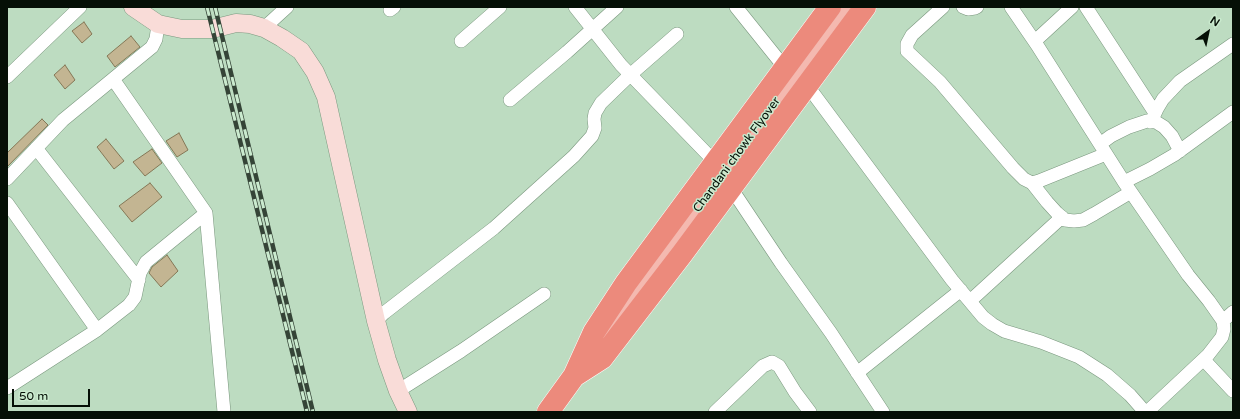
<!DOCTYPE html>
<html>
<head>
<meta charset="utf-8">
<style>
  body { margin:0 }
  #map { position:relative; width:1240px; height:419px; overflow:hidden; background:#bddcc1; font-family:"Varela Round",sans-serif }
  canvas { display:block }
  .frame { position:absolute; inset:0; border:8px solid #050f06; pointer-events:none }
  .north { position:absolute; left:1188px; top:12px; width:40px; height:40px; -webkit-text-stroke:3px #caeace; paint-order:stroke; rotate:33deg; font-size:11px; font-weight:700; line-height:16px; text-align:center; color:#050f06 }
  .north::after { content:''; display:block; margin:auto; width:14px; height:18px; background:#050f06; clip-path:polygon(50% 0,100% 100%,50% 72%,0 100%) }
  .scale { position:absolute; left:12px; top:389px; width:78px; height:18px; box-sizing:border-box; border:2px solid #050f06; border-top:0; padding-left:5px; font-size:12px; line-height:14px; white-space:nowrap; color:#050f06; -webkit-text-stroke:3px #caeace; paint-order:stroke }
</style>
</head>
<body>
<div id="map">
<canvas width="1240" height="419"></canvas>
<div class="frame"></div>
<div class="north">N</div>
<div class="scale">50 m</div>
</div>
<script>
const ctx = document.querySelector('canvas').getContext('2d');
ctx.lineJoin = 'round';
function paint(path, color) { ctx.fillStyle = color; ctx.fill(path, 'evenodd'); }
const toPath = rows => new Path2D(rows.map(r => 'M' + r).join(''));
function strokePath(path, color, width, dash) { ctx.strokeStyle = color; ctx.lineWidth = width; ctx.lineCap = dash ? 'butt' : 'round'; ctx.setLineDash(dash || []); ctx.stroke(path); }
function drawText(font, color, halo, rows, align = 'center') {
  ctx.font = font + ' "Varela Round",sans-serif'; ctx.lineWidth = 3; ctx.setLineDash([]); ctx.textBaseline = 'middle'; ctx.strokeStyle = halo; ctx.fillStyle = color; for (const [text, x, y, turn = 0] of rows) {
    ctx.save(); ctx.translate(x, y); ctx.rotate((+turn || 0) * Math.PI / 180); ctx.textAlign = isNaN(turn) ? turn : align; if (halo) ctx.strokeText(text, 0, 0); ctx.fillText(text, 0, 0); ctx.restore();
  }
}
const building = toPath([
  [84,22,92,34,82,43,72,31,84,22],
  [131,36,140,47,115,67,107,56,131,36],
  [65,65,75,80,65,89,54,75,65,65],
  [42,119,48,125,7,167,7,153,42,119],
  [179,133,188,150,177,157,166,141,179,133],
  [106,139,124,161,114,169,97,147,106,139],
  [152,149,162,163,145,176,133,162,152,149],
  [150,183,162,197,132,222,119,206,150,183],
  [167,255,178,271,161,287,149,273,152,267,167,255]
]);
paint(building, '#c3b592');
strokePath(building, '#847756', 1);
const street = toPath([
  [575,7,621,65,715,162],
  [736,7,785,68],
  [943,7,912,35,907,44,907,51,940,82,1013,168,1024,179,1032,183,1039,181,1106,154],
  [963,7,968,9,975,8,977,7],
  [1011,7,1037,45,1124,182,1188,275,1209,301,1223,321,1224,329,1222,337,1208,355,1147,412],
  [1086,7,1155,113],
  [390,10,394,7],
  [264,28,287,7],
  [461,41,500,7],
  [1035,41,1072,7],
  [7,77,80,7],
  [113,79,206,213,224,412],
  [807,85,952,280,983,317,992,324,1004,331,1041,342,1079,357,1107,375,1130,395,1145,412],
  [510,100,567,52,617,7],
  [1151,122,1157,109,1163,99,1180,81,1233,44],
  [1100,144,1111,136,1129,127,1147,121,1156,122,1164,127,1172,136,1180,151],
  [36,148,139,280],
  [7,179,63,120,152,47,156,39,158,24],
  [1124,182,1150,169,1174,155,1233,112],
  [1032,183,1047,202,1057,213,1065,220,1074,221,1083,220,1094,214,1131,192],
  [731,188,781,263,831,333,883,412],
  [7,203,97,330],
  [970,301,1062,217],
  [376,321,384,313,494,228,574,156,592,136,595,128,594,119,595,113,601,103,630,75,677,34],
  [1223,321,1233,312],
  [1204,360,1233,391],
  [857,373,961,290],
  [7,388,97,330,129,305,135,297,140,273,146,262,206,213],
  [398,391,461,351,544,294],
  [715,412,763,366,772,362,779,366,795,392,810,412]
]);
const secondary = toPath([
  [133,7,158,24,182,29,212,29,236,23,250,24,264,28,282,38,301,51,315,72,326,97,376,321,387,360,398,391,408,412]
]);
const primary = toPath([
  [599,342,846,7]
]);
const highway = toPath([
  [574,376,602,358,682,254,865,7],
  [548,412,574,376,594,332,626,283,830,7]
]);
strokePath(street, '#7a977e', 14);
strokePath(secondary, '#7a977e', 19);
strokePath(primary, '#fff', 21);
strokePath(highway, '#fff', 23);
strokePath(street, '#fff', 13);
strokePath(secondary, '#f9dcd8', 18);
strokePath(primary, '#f4b9b0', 20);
strokePath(highway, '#ec8a7c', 22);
const rail = toPath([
  [207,7,307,412],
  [215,7,313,412]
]);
strokePath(rail, '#354437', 4.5);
strokePath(rail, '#caeace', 3, [9]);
drawText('12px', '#050f06', '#caeace', [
  ["Chandani chowk Flyover",737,155,-54]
]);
</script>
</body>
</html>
